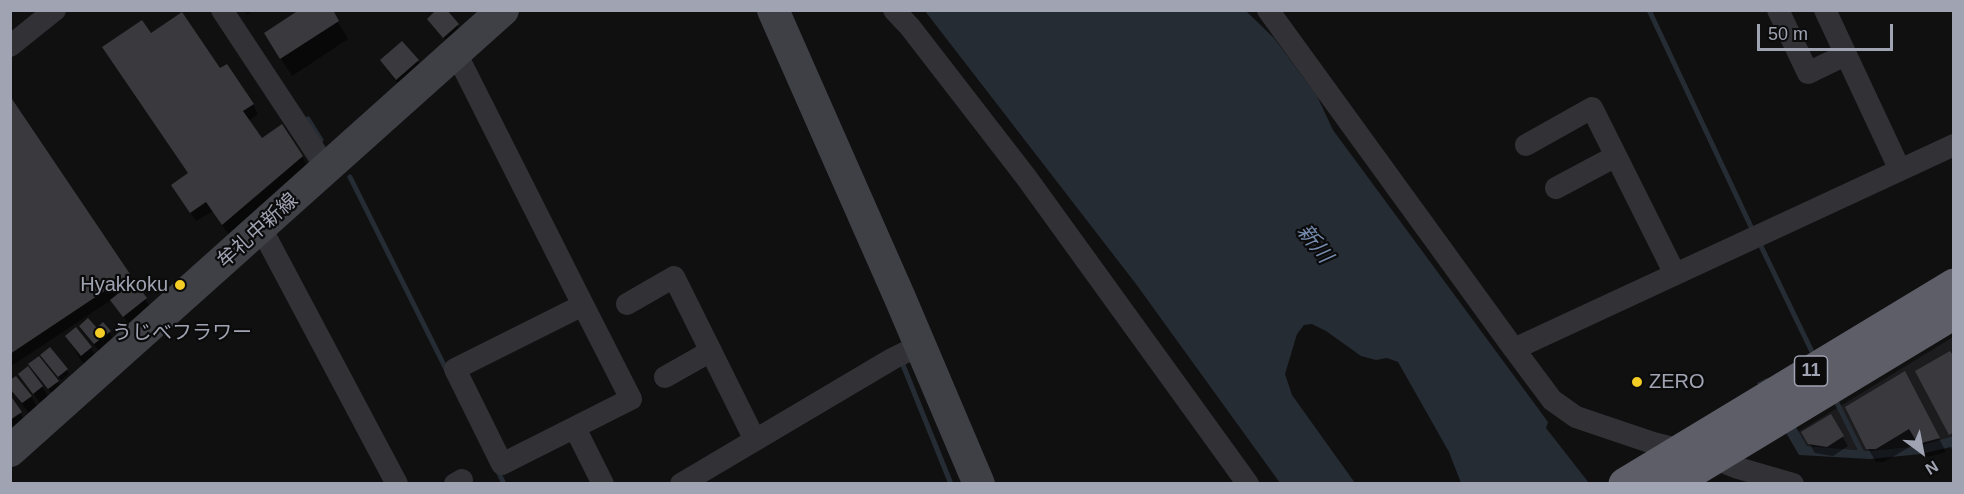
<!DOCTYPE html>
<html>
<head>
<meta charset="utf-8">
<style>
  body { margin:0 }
  #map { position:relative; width:1964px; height:494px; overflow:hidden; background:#101011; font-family:Arial,sans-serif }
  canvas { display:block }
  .frame { position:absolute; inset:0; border:12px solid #a0a3b2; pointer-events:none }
  .north { position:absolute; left:1892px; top:422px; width:60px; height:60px; -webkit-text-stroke:4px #0b0b0c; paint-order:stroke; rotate:148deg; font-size:16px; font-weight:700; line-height:24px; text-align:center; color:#a0a3b2 }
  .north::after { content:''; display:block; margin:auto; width:21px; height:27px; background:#a0a3b2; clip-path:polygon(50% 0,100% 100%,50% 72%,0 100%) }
  .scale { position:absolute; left:1757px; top:24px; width:136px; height:27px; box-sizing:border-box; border:3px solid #a0a3b2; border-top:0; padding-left:8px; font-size:18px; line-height:21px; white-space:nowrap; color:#a0a3b2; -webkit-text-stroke:4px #0b0b0c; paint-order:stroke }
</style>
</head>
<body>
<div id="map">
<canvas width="1964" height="494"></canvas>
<div class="frame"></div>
<div class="north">N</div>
<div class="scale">50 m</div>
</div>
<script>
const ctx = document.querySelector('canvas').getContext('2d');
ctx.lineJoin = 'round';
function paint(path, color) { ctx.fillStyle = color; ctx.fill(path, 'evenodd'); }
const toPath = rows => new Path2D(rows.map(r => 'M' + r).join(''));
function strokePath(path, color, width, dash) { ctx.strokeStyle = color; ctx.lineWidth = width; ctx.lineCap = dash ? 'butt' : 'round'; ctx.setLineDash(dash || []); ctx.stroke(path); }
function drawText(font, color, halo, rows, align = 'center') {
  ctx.font = font + ' Arial,"Noto Sans JP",sans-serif'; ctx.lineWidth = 4.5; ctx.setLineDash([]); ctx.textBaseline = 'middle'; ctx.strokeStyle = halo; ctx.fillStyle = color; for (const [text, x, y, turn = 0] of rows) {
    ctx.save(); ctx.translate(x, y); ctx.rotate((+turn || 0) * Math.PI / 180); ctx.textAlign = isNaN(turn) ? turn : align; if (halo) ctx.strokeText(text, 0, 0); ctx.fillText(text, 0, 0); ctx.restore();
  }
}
paint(toPath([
  [1953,337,1953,436,1919,446,1870,451,1807,446,1798,432]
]), '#1c1c1e');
paint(toPath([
  [925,11,1246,11,1274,38,1317,96,1333,130,1548,422,1546,428,1589,483,1461,483,1449,452,1398,362,1387,358,1376,360,1361,356,1326,331,1312,324,1304,325,1297,334,1285,374,1292,395,1355,483,1280,483,1136,284],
  [1767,378,1807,446,1870,451,1919,446,1953,436,1953,452,1951,447,1921,454,1870,459,1799,455,1757,383]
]), '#262c34');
paint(toPath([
  [244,10,254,10,247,15],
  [445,10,460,29,447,41,431,23],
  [338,22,348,39,292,76,276,51],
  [151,35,220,70,253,104,258,114,248,121,261,140,302,156,307,166,228,234,213,211,196,221,178,195,189,174],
  [402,43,418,61,426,75,405,93,390,74,382,61],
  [10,98,151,308,130,325,111,300,10,367],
  [81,326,109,332,115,341,100,353],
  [76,329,91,348,104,371,95,378,80,359,67,336],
  [50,349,69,374,61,380,44,359],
  [30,365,58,381,63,391,55,397,40,379,38,380,50,400,42,406,20,374,39,379],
  [1912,387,1946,452,1927,457,1918,442,1884,462,1876,462,1868,448],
  [10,388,31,396,39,410,31,416],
  [10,398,26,422,10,433],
  [1830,416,1848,446,1833,456,1815,453,1803,433]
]), '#0007');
strokePath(toPath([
  [1649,10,1753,231],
  [308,119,321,140],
  [350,177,448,373],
  [1759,242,1815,358],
  [903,365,951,484],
  [1835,399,1863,455],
  [497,469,504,484]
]), '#262c34', 5);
paint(toPath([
  [299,10,333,10,339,21,280,59,264,33],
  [436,10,447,10,459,24,443,38,427,19],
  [182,12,220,68,227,64,254,104,243,111,262,138,282,124,303,156,222,225,206,202,190,213,171,185,188,173,102,47,142,20,151,33],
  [402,41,419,60,396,80,380,60],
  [10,96,130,274,10,354],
  [134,281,147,298,123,317,110,300],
  [88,318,97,328,103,322,111,331,94,344,79,326],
  [76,327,92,347,81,356,65,336],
  [50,347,68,369,58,377,40,355],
  [1950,351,1954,357,1954,432,1949,435,1915,371],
  [39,356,59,381,48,389,28,364],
  [28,366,43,386,33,394,18,374],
  [1905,371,1940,438,1918,444,1909,429,1876,449,1866,449,1845,407],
  [16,376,32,396,22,403,10,389,10,380],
  [10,395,22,412,10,420],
  [1831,414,1844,436,1827,447,1808,444,1801,432]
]), '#3a3a3e');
strokePath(toPath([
  [222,10,327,169],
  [894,10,910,27,1026,177,1248,484],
  [1268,10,1514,349,1954,145],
  [1778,10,1808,73,1845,55],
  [1825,10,1900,170],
  [10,46,55,10],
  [456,53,583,305,631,399,502,464,455,369,583,305],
  [1526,145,1592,108,1675,274],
  [1556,188,1616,156],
  [261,228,397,484],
  [627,304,674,277,755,440],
  [1514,349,1552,400,1576,417,1653,443,1713,458,1738,468,1793,484],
  [665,377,711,351],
  [575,428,603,484],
  [455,484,462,480],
  [681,484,892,359,920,345]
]), '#313136', 22);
strokePath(toPath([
  [773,10,900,298,979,484],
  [10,451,503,10]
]), '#3f3f46', 32);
strokePath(toPath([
  [1625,484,1954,285],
  [1671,484,1954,313]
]), '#5d5e67', 33);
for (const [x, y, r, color] of [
  [180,285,6,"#f3cc25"],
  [100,333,6,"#f3cc25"],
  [1637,382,6,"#f3cc25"]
]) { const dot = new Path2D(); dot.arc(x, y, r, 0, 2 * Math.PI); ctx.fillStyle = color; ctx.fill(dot); strokePath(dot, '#0b0b0c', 2); }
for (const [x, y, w] of [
  [1811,371,33]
]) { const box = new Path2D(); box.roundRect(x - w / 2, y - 15, w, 30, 4.5); ctx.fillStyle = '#0b0b0c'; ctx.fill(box); strokePath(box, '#a0a3b2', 1.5); }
drawText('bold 18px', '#a0a3b2', null, [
  ["11",1811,371]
]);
drawText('20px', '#a0a3b2', '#0b0b0c', [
  ["牟礼中新線",258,231,-42]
]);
drawText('20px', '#a0a3b2', '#0b0b0c', [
  ["Hyakkoku",168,285,"right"],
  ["うじべフラワー",112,333],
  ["ZERO",1649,382]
], 'left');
drawText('italic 21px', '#768caf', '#0b0b0c', [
  ["新川",1314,244,52]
]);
</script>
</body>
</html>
